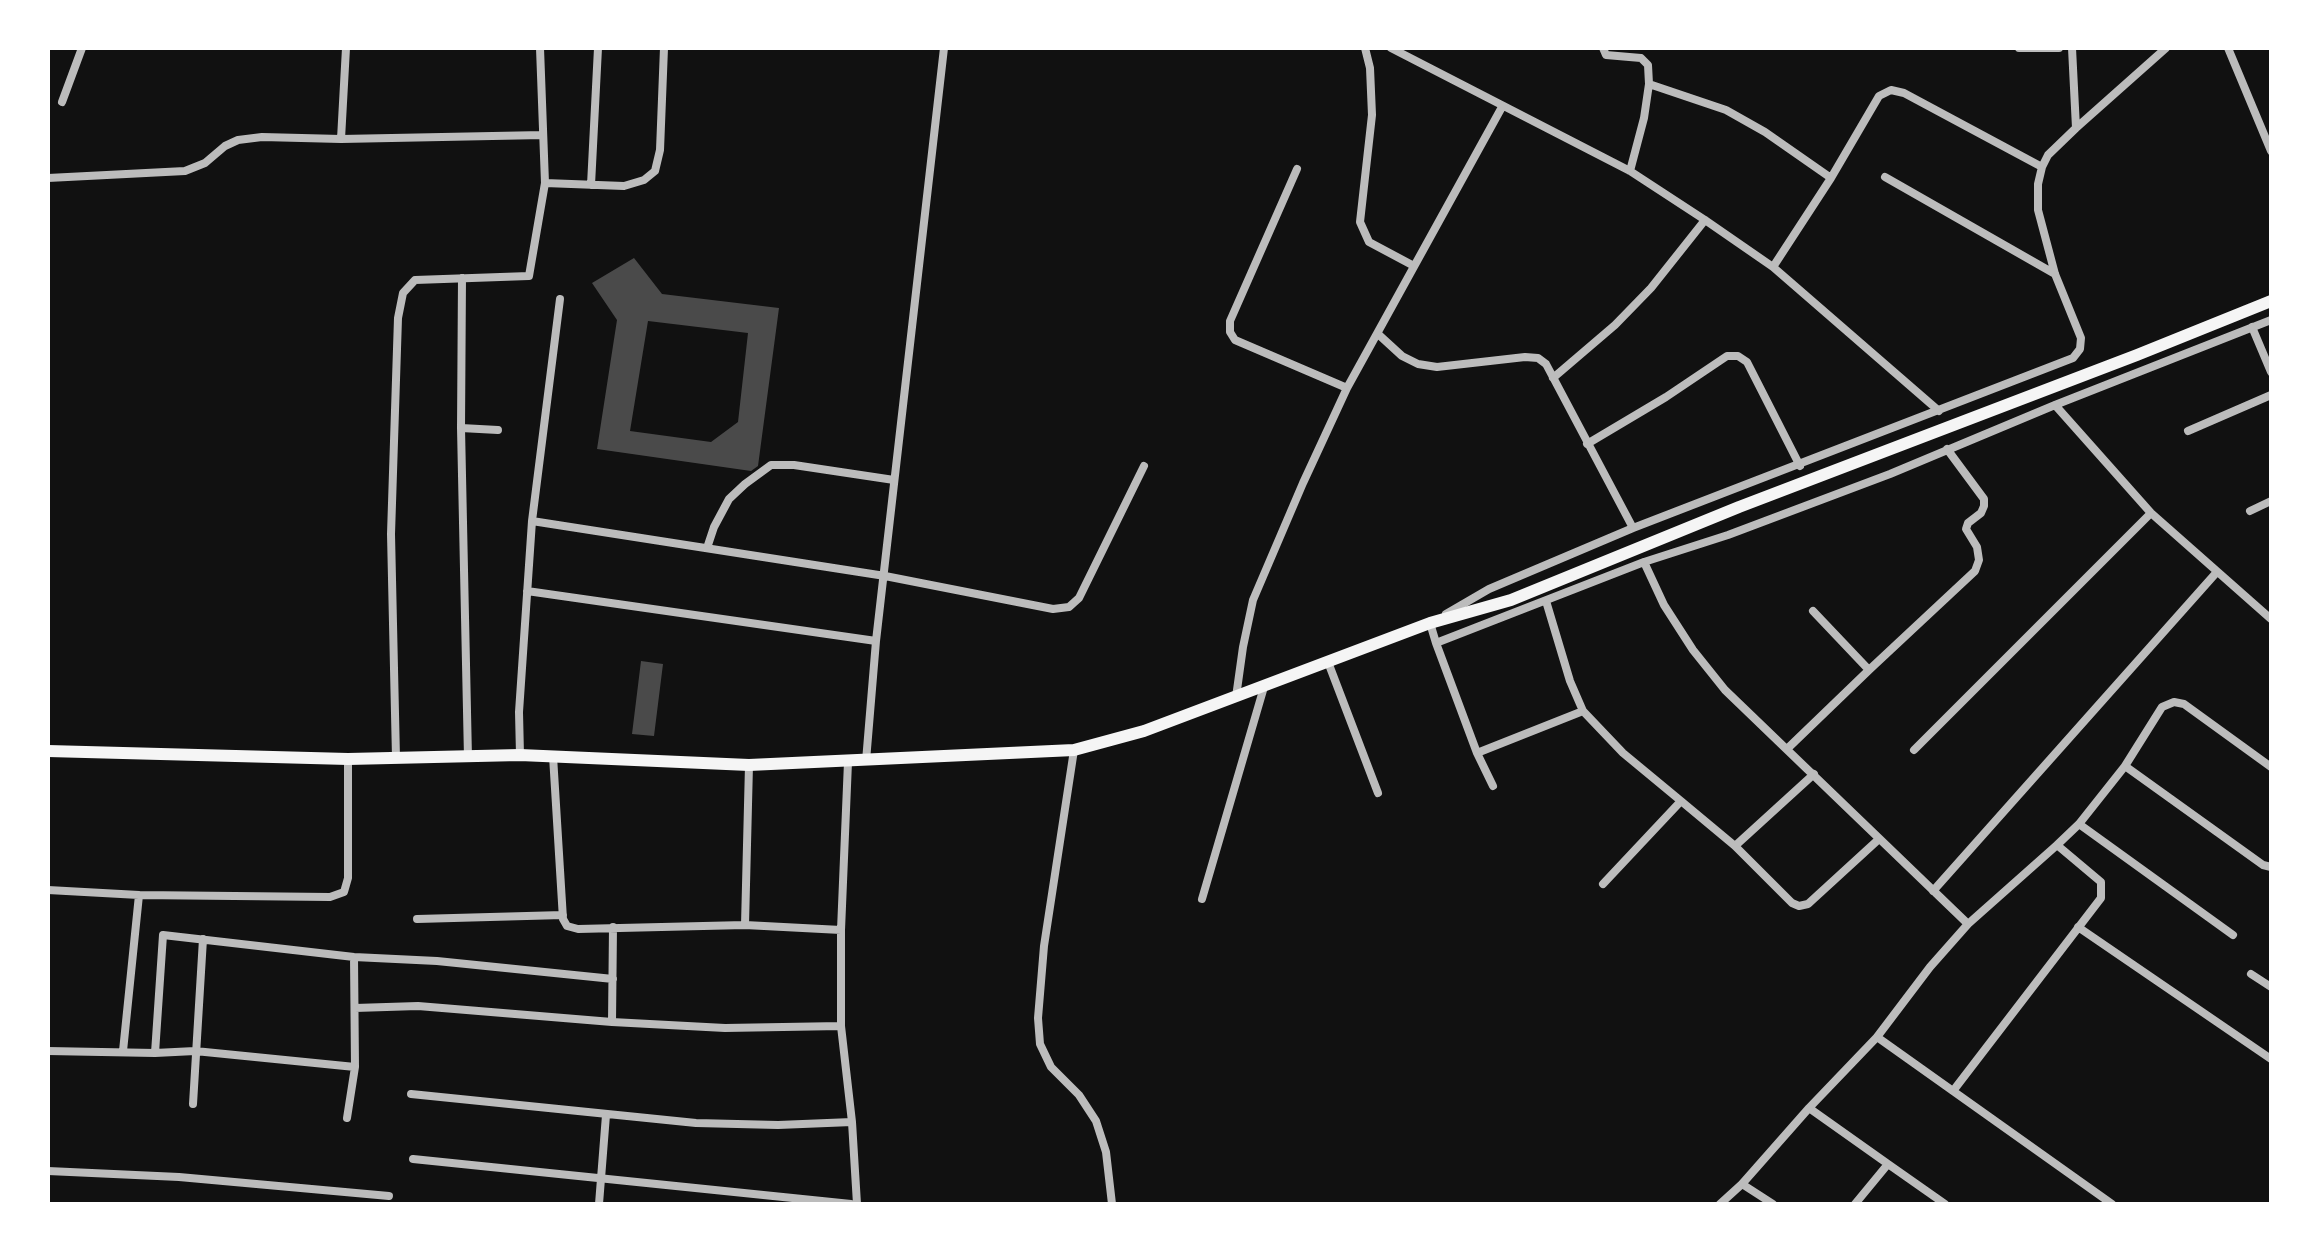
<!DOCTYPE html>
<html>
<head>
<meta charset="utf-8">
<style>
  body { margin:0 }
  #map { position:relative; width:2319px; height:1252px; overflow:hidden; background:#111; font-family:"Asap Condensed",sans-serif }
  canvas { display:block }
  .frame { position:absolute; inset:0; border:50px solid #fff; pointer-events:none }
</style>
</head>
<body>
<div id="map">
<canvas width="2319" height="1252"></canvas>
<div class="frame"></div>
</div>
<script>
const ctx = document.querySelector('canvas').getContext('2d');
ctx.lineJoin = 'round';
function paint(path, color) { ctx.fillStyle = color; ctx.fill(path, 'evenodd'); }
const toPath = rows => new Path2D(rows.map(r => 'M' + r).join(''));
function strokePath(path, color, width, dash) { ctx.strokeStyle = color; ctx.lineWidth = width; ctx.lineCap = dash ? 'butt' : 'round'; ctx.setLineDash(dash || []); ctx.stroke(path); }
paint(toPath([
  [634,258,662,294,779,308,758,466,751,471,597,449,617,320,592,283],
  [648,321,748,333,738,422,711,442,630,431],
  [641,661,663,664,654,736,632,734]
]), '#4a4a4a');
strokePath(toPath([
  [540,48,545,183],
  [1365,48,1370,68,1372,115,1360,222,1369,242,1414,266],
  [1391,48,1630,171,1705,220,1773,267,1939,411],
  [1603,48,1606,55,1641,58,1648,65,1649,84,1644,118,1630,171],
  [2019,48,2059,48],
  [2228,48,2271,151],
  [1649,84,1726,110,1765,132,1831,178],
  [62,102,82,48],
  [2076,128,2166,48],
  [341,139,346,48],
  [1297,169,1230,321,1230,332,1235,340,1347,388],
  [1885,177,2055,274],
  [48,178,185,171,205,163,225,146,238,140,262,137,341,139,543,135],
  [591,185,598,48],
  [1773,267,1831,178,1879,96,1891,90,1904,93,2042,167],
  [560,299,532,521,885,576,1053,609,1069,607,1079,598,1144,466],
  [2252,327,2271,372],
  [1378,334,1402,356,1418,364,1437,367,1525,357,1538,358,1546,364,1633,528],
  [1553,378,1615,325,1651,288,1705,220],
  [2055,405,2151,513,2271,619],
  [461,428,462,278],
  [2188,431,2271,395],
  [1587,444,1666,397,1727,356,1738,356,1747,362,1800,466],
  [2250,511,2271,501],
  [707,548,714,527,729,499,745,484,771,465,794,465,894,480],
  [1644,562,1664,605,1693,650,1725,690,1968,924,1930,967,1877,1037],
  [527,591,876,641],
  [1546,601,1570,681,1583,711,1623,753,1681,801,1603,884],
  [1813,611,1869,670,1975,571,1979,560,1977,547,1966,529,1968,523,1981,513,1984,506,1984,499,1947,449],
  [1446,614,1489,589,1633,528,2073,358,2080,349,2081,338,2055,274,2038,210,2038,184,2042,167,2048,155,2076,128,2072,48],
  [1434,621,1430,623,1436,643,1477,753,1493,786],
  [1436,643,1644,562,1728,535,1890,474,2055,405,2271,320],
  [1328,662,1378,793],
  [1236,697,1243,647,1253,600,1303,483,1347,388,1502,107],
  [1787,749,1869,670],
  [1074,750,1044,946,1038,1018,1040,1044,1051,1067,1079,1095,1096,1121,1106,1152,1112,1204],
  [1914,750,2151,513],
  [1477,753,1583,711],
  [520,755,519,712,532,521],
  [553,756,563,919,567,926,578,929,745,925,841,930],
  [396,758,391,534,398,318,403,293,415,280,529,276,545,183,624,186,644,180,655,171,660,150,664,48],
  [468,758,461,428,498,430],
  [866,761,876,641,944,48],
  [2125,766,2162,707,2174,702,2184,704,2271,767],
  [1681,801,1735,846,1792,903,1799,906,1808,904,1879,839],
  [2079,824,2233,935],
  [1735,846,1814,774],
  [48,890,139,895,330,897,344,892,348,878,348,759],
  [1933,891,2216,573],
  [1202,899,1264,687],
  [417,919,563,915],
  [1968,924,2057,845],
  [745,925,749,765],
  [2078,927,2271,1059],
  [2251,974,2271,987],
  [355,1008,418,1006,612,1022,725,1028,841,1026,841,930,848,762],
  [612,1022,613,927],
  [841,1026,852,1122,857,1204],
  [48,1051,155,1053,163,935,354,957,437,961,613,979],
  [123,1051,139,895],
  [155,1053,195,1051,355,1067],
  [1953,1091,2112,1204],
  [411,1094,696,1123,778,1125,852,1122],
  [193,1104,203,939],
  [347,1118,355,1067,354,957],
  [413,1159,851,1204],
  [1888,1164,1809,1108,1877,1037,1953,1091,2101,898,2101,882,2057,845,2079,824,2125,766,2263,865,2271,867],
  [48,1171,179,1177,389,1196],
  [1742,1184,1809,1108],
  [599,1204,606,1115],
  [1720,1204,1742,1184,1773,1204],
  [1855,1204,1888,1164,1945,1204]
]), '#bcbcbc', 8);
strokePath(toPath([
  [48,751,348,759,520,755,749,765,1074,750,1144,731,1430,623,1511,600,1739,507,2137,355,2271,301]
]), '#f5f5f5', 12);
</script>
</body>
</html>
